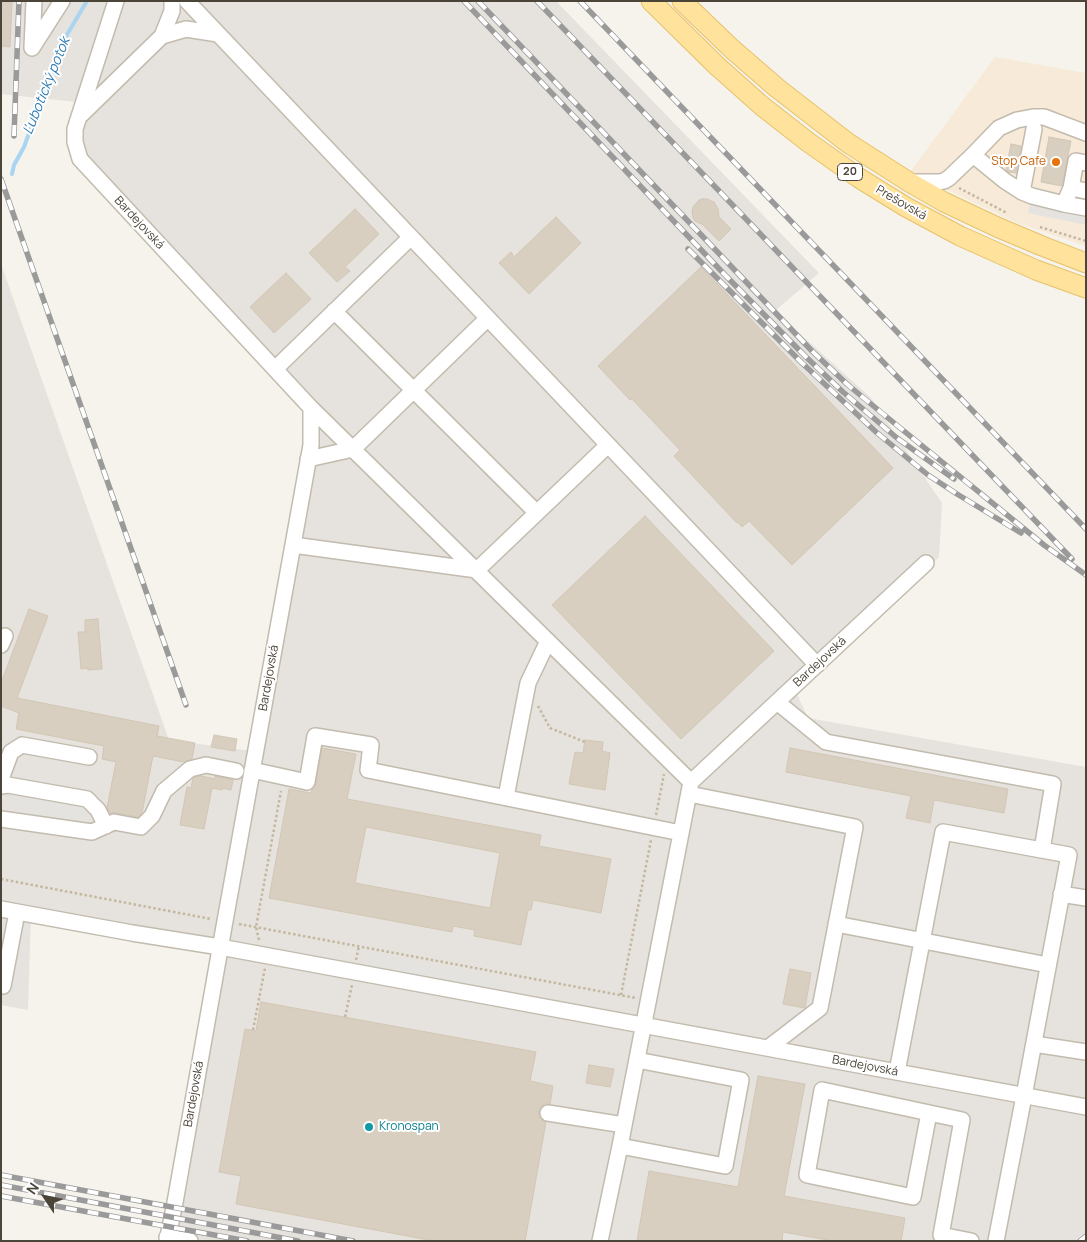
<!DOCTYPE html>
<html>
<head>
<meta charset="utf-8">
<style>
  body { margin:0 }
  #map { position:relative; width:1087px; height:1242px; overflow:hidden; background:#f6f3ec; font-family:Manrope,sans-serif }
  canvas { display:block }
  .frame { position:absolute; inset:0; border:2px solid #4b4439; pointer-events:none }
  .north { position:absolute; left:20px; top:1172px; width:50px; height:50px; -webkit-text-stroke:4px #fff; paint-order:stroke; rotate:304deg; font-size:14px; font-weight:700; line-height:20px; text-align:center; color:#4b4439 }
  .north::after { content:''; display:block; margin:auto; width:18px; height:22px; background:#4b4439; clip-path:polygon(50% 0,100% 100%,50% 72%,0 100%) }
</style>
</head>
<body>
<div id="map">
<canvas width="1087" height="1242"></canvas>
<div class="frame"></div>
<div class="north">N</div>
</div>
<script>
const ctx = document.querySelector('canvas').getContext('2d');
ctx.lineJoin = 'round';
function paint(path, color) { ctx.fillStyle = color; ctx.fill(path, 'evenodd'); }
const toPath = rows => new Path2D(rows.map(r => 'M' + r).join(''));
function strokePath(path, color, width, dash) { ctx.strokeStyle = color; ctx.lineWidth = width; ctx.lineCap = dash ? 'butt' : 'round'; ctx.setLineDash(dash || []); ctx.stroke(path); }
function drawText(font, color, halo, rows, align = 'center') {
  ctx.font = font + ' Manrope,sans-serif'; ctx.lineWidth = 4; ctx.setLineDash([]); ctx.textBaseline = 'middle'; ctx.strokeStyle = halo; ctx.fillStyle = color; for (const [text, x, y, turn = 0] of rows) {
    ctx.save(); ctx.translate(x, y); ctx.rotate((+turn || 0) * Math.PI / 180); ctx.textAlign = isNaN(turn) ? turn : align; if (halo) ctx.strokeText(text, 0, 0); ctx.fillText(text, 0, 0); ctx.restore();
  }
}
paint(toPath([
  [995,57,1086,73,1086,246,1017,223,910,172]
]), '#f7ead8');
paint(toPath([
  [1,1,556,1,819,273,775,311,871,398,942,503,939,557,796,692,808,718,1086,767,1086,1241,164,1241,219,951,31,915,28,1010,1,1005,1,264,169,740,260,752,320,406,83,156,82,121,76,102,1,94]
]), '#e6e2dd');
paint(toPath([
  [1032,196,1086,208,1086,225,1028,213],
  [13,786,87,799,81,831,6,819],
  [16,921,29,923,17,989,1,986,1,933,13,935],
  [368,952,507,980,503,999,363,973]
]), '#e5e3e0');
strokePath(toPath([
  [12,174,14,165,24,147,62,43,87,1]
]), '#a9d4f2', 4);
const building = toPath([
  [1,1,12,1,10,47,1,46,1,1],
  [1049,137,1071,141,1062,186,1041,182,1049,137],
  [1011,144,1021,146,1016,173,1008,172,1006,170,1011,144],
  [703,199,707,199,714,202,718,209,719,217,731,229,719,241,703,225,695,221,693,218,692,211,693,207,699,200,703,199],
  [355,209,379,234,345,267,350,271,337,282,309,253,355,209],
  [556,217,581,243,529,294,499,263,511,252,514,257,556,217],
  [701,267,893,468,792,565,749,521,742,527,737,522,737,523,674,456,680,450,632,399,630,400,598,366,701,267],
  [286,273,311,299,274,333,250,307,286,273],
  [645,516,774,651,681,739,552,605,645,516],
  [29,609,48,616,17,698,159,726,157,736,195,743,192,759,184,762,153,756,142,813,138,817,116,813,110,813,107,808,116,762,102,759,104,746,16,729,19,713,1,706,1,683,29,609],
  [98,619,102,669,88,670,88,668,81,669,78,632,85,632,85,620,98,619],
  [214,735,237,739,235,751,211,747,214,735],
  [585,740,603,742,602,751,610,753,605,790,569,784,575,752,583,753,585,740],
  [322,748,356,754,347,799,541,835,539,846,611,859,601,913,533,900,531,910,528,910,521,945,474,936,475,930,453,926,452,932,269,898,289,789,311,793,312,790,316,784,322,748],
  [366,827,500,853,490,908,355,883,366,827],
  [790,748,1008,789,1004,813,934,800,930,823,906,818,911,796,786,772,790,748],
  [201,776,215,779,215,776,233,780,231,790,222,788,222,790,212,788,204,829,180,825,187,787,191,788,193,778,201,776],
  [790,969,811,973,805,1008,783,1004,790,969],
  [261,1002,536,1052,530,1081,553,1086,550,1104,544,1104,541,1107,539,1111,539,1117,543,1121,546,1122,525,1241,434,1241,236,1204,241,1176,219,1172,245,1029,256,1031,261,1002],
  [589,1065,614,1069,610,1087,586,1083,589,1065],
  [758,1076,805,1084,784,1196,905,1218,901,1241,833,1241,783,1232,782,1241,637,1241,649,1171,738,1187,758,1076]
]);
paint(building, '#d8cfc1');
strokePath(building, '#d3c7b4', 1);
const minor = toPath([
  [116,1,75,129,75,142,80,159,311,408,311,445,225,921,174,1208,167,1241],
  [187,1,817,665],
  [162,36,172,11,172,1],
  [32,47,34,1],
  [32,48,62,1],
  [81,115,162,36,186,29,218,34],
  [973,155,1005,181,1022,192,1032,196,1064,204,1086,208],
  [909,182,939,182,944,181,949,178,973,155,999,128,1017,120,1033,117,1044,117,1086,133],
  [1071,188,1086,191],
  [1022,192,1034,129],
  [1064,204,1071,188,1076,161,1086,163],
  [334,311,537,513],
  [275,369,411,237],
  [311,408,691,782],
  [308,459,353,449,488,318],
  [293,545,477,570,608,445],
  [1,645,5,636],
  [777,702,826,742,1053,784,1042,850],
  [252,770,307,782,315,736,371,745,368,770,681,833],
  [1,779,11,752,22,745,89,757],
  [1,786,8,785,87,799,98,810,106,826],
  [689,794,855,827,820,1008,768,1048],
  [506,797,528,683,548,641],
  [1,819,92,832,114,822,141,827,152,816,164,791,190,769,206,765,236,771],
  [1061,894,1086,898],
  [1,909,132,933,220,947,1086,1107],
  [836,924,1048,965],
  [3,986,17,912],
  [1034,1044,1086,1052],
  [897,1072,943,832,1069,855,1024,1096,996,1241],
  [548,1113,624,1125],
  [929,1113,913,1197,807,1175,822,1090,962,1120,941,1235,971,1241],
  [620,1146,725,1166,741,1080,637,1060],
  [167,1237,190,1241],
  [600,1241,620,1146,691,782,926,563]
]);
const major = toPath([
  [651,1,717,66,762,106,808,142,859,178,906,207,960,236,1036,270,1086,288],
  [682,1,732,49,777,88,848,143,909,182,944,202,997,227,1042,246,1086,263]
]);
strokePath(minor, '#c2bbae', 18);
strokePath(major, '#e6c16a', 21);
strokePath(toPath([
  [959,188,1007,213],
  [1040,227,1086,241],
  [538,706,550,728,585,742],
  [656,815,664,774],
  [1,879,211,919],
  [239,924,636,998],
  [259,940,256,927,281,791],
  [356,960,359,946],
  [621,995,651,840],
  [345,1017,352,985],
  [253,1030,265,968]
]), '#c4b79f', 2.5, [2.5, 2.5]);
strokePath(minor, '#fff', 15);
strokePath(major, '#ffe39c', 19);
const rail = toPath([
  [464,1,726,276,806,357,843,392,897,438,954,479],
  [478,1,812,351,848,385,888,418,1044,545,1086,575],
  [537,1,1072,559],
  [580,1,1086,529],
  [14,136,19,1],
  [1,179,186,705],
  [688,249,801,362,876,432,928,475,957,494,1021,533],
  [1,1175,353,1241],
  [1,1185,298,1241],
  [1,1196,247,1241],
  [1080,1241,1086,1236]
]);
strokePath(rail, '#9a9a9a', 5.5);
strokePath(rail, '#fff', 4, [11]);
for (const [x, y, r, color] of [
  [1056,162,5,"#e8710a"],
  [369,1127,5,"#0f9aa8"]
]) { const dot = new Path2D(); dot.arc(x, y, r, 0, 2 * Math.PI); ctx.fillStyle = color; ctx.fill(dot); strokePath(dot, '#fff', 2); }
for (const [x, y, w] of [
  [850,172,25]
]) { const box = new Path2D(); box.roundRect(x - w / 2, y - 8.5, w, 17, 4); ctx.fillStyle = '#fff'; ctx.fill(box); strokePath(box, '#4b4439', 1); }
drawText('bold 11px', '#4b4439', null, [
  ["20",850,172]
]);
drawText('12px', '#c56008', '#fff', [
  ["Stop Cafe",1046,162]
], 'right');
drawText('12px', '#4b4439', '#fff', [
  ["Prešovská",901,203,30],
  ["Bardejovská",139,223,47],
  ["Bardejovská",820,662,-43],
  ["Bardejovská",269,678,-80],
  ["Bardejovská",865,1066,11],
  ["Bardejovská",194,1094,-80]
]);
drawText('12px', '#0d838f', '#fff', [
  ["Kronospan",379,1127]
], 'left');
drawText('italic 14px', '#2e7ab2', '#fff', [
  ["Ľubotický potok",47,86,-68]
]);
</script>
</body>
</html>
